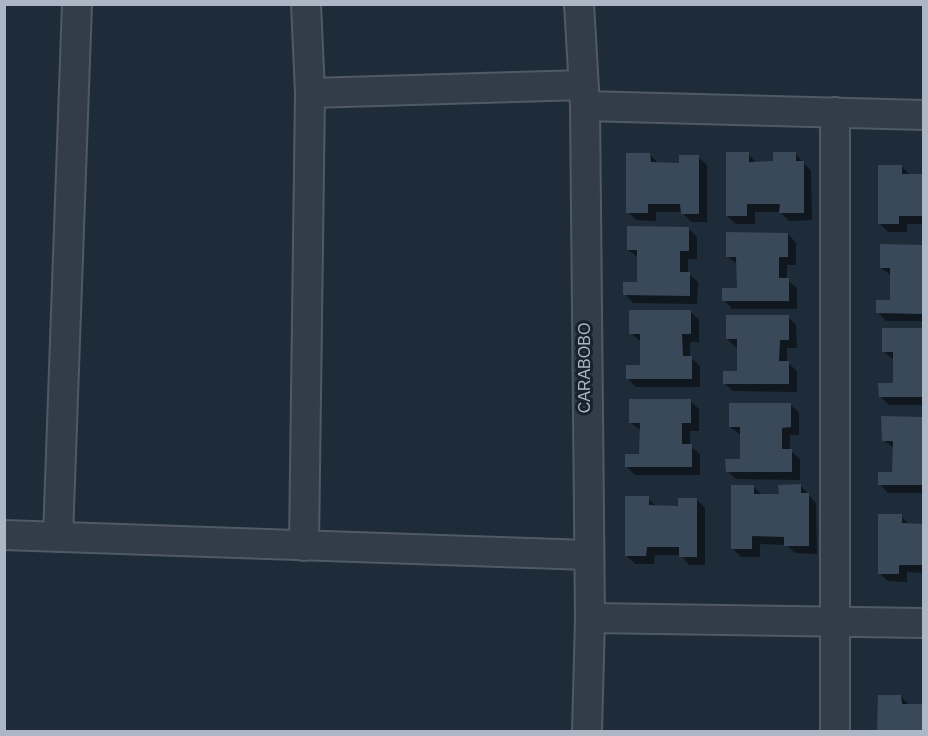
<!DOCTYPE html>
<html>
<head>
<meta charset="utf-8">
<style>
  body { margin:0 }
  #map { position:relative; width:928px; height:736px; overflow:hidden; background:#1e2b39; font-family:Helvetica,sans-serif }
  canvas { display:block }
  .frame { position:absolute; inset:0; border:6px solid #acb7c6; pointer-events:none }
</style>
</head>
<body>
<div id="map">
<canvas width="928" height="736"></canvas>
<div class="frame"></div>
</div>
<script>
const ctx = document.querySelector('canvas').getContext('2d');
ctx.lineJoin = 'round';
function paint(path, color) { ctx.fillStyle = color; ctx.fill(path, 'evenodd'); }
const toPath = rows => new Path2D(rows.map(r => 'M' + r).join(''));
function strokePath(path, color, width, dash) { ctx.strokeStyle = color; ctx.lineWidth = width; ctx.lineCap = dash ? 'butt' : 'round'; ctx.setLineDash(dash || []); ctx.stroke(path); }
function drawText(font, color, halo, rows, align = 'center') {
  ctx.font = font + ' Helvetica,sans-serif'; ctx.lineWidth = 6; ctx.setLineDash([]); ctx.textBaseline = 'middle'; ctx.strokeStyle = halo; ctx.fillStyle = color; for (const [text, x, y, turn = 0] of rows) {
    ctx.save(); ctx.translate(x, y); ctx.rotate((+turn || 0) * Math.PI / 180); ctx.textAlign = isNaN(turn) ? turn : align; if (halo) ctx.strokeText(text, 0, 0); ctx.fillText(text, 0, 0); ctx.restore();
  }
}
paint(toPath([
  [795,153,811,171,812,220,789,221,780,212,755,212,755,224,736,224,727,216,748,154,757,163,775,163],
  [650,155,659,164,681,164,698,157,707,165,707,222,691,222,682,212,656,212,656,221,636,220,628,212],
  [902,167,911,176,924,176,924,224,907,224,907,232,888,232,880,224],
  [688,228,697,237,697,259,688,259,688,273,698,282,697,304,633,303,625,294,639,284,639,258,628,250],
  [788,234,796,243,796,265,787,265,787,280,797,288,797,309,732,309,724,300,738,289,738,265,727,256],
  [924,246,924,321,886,321,878,312,892,302,892,276,881,268],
  [691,312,699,320,699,342,690,342,690,357,700,366,700,387,636,387,627,378,641,367,641,342,631,333],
  [788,317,796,325,797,348,787,348,787,362,797,371,797,392,733,391,724,383,739,372,739,347,736,347,727,339],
  [924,330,924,405,889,405,880,396,894,385,894,360,883,351],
  [690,401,699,409,699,431,690,431,690,446,700,454,700,475,635,475,627,467,641,456,641,431,630,422],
  [791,405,799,413,799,435,790,435,790,450,800,459,800,480,736,479,727,471,741,460,741,435,730,427],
  [924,418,924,493,888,493,880,484,894,474,894,448,883,440],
  [801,486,816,503,817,554,795,553,786,545,760,544,760,557,741,557,732,548,754,487,763,496,780,495],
  [648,498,657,507,679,507,697,500,705,508,705,565,689,565,681,555,655,555,654,564,635,564,626,555],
  [901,516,910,525,924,525,924,573,907,572,907,582,888,581,879,573],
  [901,696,909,705,879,732]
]), '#0007');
paint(toPath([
  [726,152,749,152,749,162,773,161,773,152,796,152,796,161,804,161,804,213,779,213,780,204,747,204,747,216,726,216],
  [626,153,650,153,651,162,679,163,679,155,699,155,699,214,681,214,680,204,648,204,648,213,626,213],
  [878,165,902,165,902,174,924,174,924,216,899,216,899,224,878,224],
  [627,226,689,227,689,251,680,251,680,272,690,272,690,296,623,295,623,282,637,282,637,250,627,250],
  [726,232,788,233,788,257,779,257,779,278,789,278,789,301,722,301,722,288,737,288,736,257,726,257],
  [880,244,924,245,924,314,876,313,876,300,890,300,890,268,880,268],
  [629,310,691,310,691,334,682,334,683,356,692,356,692,379,626,379,626,365,640,365,640,334,629,334],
  [726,315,789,315,789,340,780,340,779,361,789,361,789,384,723,384,723,371,737,371,737,339,726,339],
  [882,328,924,328,924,397,879,397,878,383,893,383,893,352,882,352],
  [629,399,691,399,691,423,682,423,682,444,692,444,692,467,625,467,625,454,639,454,640,423,629,423],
  [729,403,791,403,791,427,782,428,782,449,792,449,792,472,726,472,725,459,740,459,740,427,729,427],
  [881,416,924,417,924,485,878,485,878,472,892,472,893,441,882,441],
  [801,484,801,493,809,493,809,546,784,546,784,537,752,536,752,549,731,549,731,485,754,485,754,494,779,494,778,485],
  [625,496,649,496,649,505,678,506,678,498,697,498,697,557,679,557,679,547,647,547,646,556,625,556],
  [878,514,902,514,902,523,924,524,924,565,899,565,899,574,878,574],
  [878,695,901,695,902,704,924,704,924,732,877,732]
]), '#3a4959');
const minor = toPath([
  [579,4,585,106,590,618,587,732],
  [310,93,583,85],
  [585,106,924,115],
  [4,535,588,555],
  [58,537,77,4],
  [304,546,310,93,306,4],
  [590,618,924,623],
  [835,732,835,112]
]);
strokePath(minor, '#505a67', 32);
strokePath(minor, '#323d49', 28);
drawText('16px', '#acb7c6', '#18222e', [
  ["CARABOBO",586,368,-90]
]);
</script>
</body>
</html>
